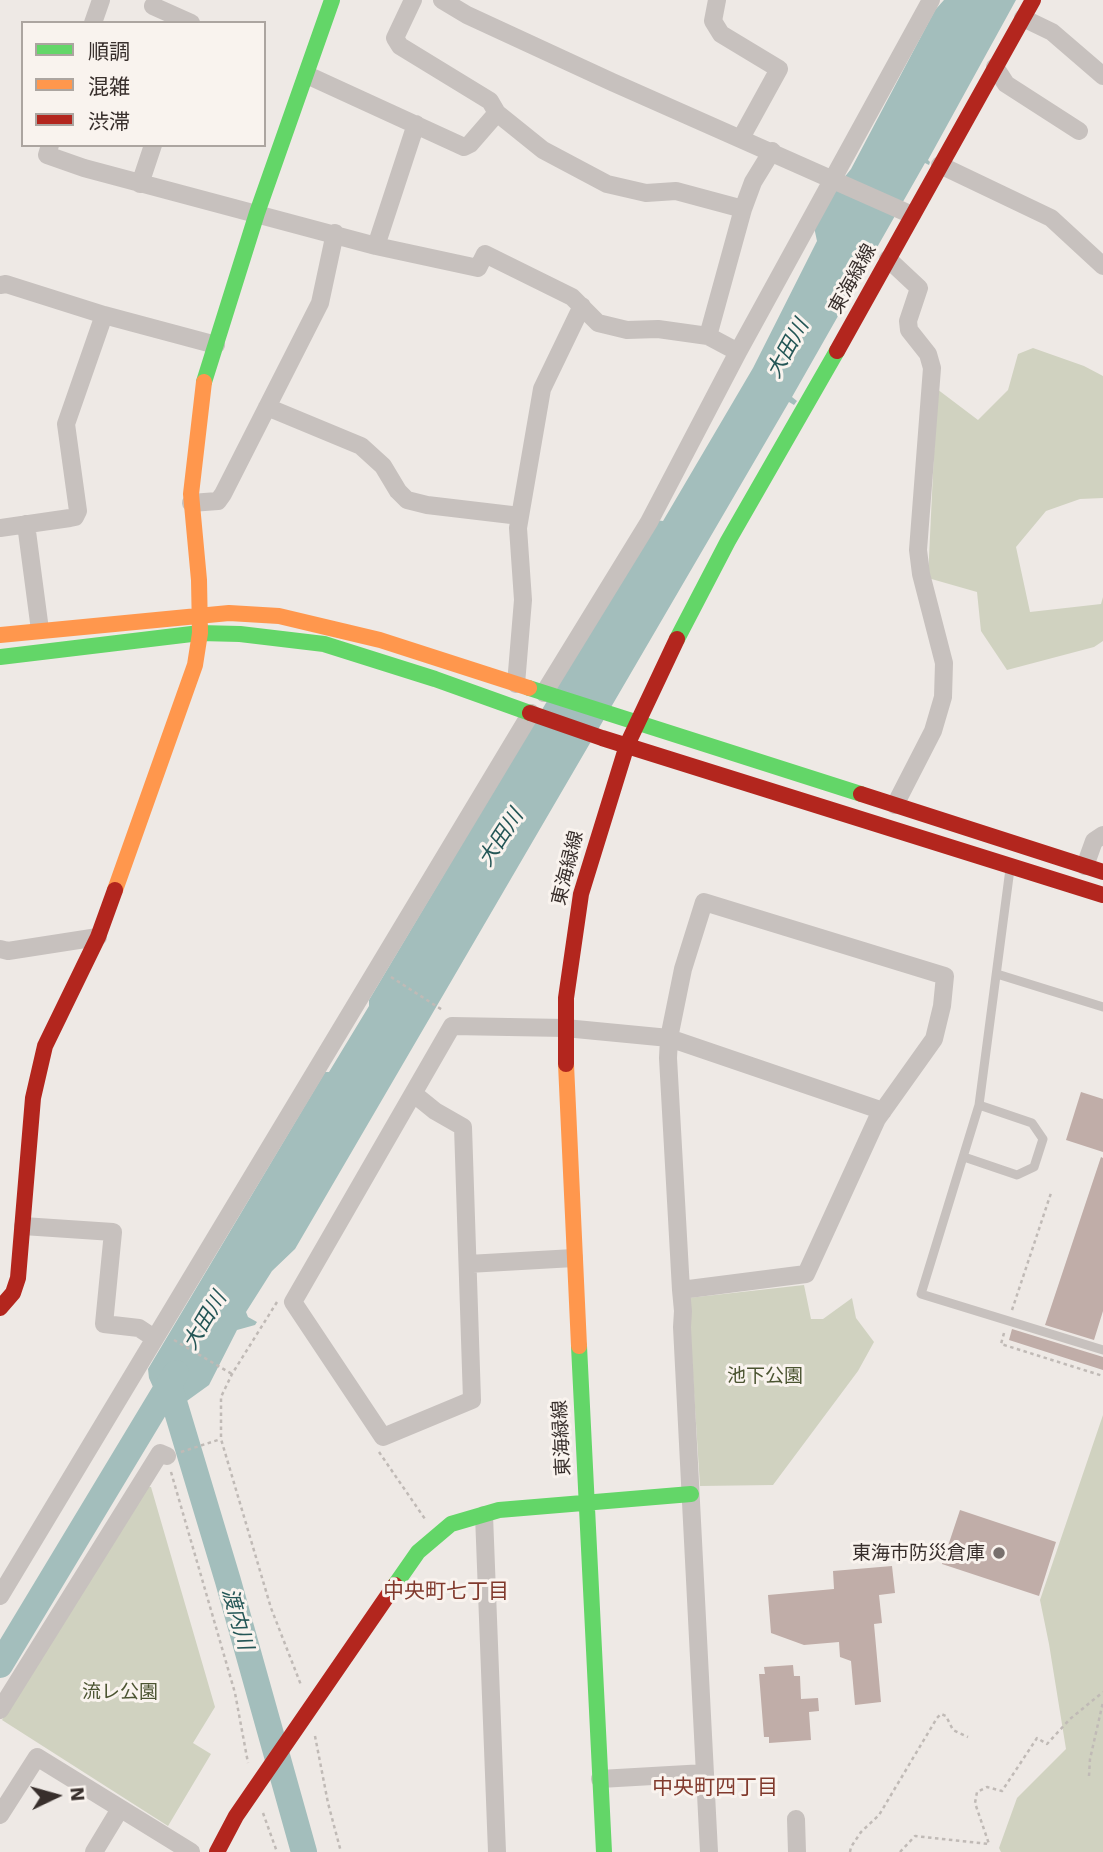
<!DOCTYPE html>
<html>
<head>
<meta charset="utf-8">
<style>
  body { margin:0 }
  #map { position:relative; width:1103px; height:1852px; overflow:hidden; background:#eee9e5; font-family:"Work Sans","Noto Sans JP",sans-serif }
  canvas { display:block }
  .legend { position:absolute; left:21px; top:21px; width:245px; height:126px; box-sizing:border-box; background:#f9f3ee; border:2px solid #aca5a0; margin:0; padding:9px 12px; list-style:none; font-size:21px; color:#382f2c }
  .legend li { display:flex; align-items:center; gap:14px; height:35px }
  .legend b { width:35px; border:2px solid #aca5a0 }
  .north { position:absolute; left:21px; top:1761px; width:70px; height:70px; -webkit-text-stroke:5px #f9f3ee; paint-order:stroke; rotate:85deg; font-size:19px; font-weight:700; line-height:28px; text-align:center; color:#382f2c }
  .north::after { content:''; display:block; margin:auto; width:24px; height:32px; background:#382f2c; clip-path:polygon(50% 0,100% 100%,50% 72%,0 100%) }
</style>
</head>
<body>
<div id="map">
<canvas width="1103" height="1852"></canvas>
<ul class="legend">
<li><b style="height:9px;background:#63d668"></b>順調</li>
<li><b style="height:9px;background:#ff974d"></b>混雑</li>
<li><b style="height:9px;background:#b3261e"></b>渋滞</li>
</ul>
<div class="north">N</div>
</div>
<script>
const ctx = document.querySelector('canvas').getContext('2d');
ctx.lineJoin = 'round';
function paint(path, color) { ctx.fillStyle = color; ctx.fill(path, 'evenodd'); }
const toPath = rows => new Path2D(rows.map(r => 'M' + r).join(''));
function strokePath(path, color, width, dash) { ctx.strokeStyle = color; ctx.lineWidth = width; ctx.lineCap = dash ? 'butt' : 'round'; ctx.setLineDash(dash || []); ctx.stroke(path); }
function drawText(font, color, halo, rows, align = 'center') {
  ctx.font = font + ' "Work Sans","Noto Sans JP",sans-serif'; ctx.lineWidth = 6; ctx.setLineDash([]); ctx.textBaseline = 'middle'; ctx.strokeStyle = halo; ctx.fillStyle = color; for (const [text, x, y, turn = 0] of rows) {
    ctx.save(); ctx.translate(x, y); ctx.rotate((+turn || 0) * Math.PI / 180); ctx.textAlign = isNaN(turn) ? turn : align; if (halo) ctx.strokeText(text, 0, 0); ctx.fillText(text, 0, 0); ctx.restore();
  }
}
paint(toPath([
  [1033,348,1084,366,1103,376,1103,498,1080,499,1046,511,1016,547,1030,612,1101,604,1103,597,1103,641,1094,647,1007,670,981,631,977,592,928,578,937,389,978,420,1008,390,1018,354],
  [804,1285,811,1319,823,1319,852,1298,856,1318,874,1342,858,1371,773,1485,700,1486,688,1298],
  [1103,1415,1103,1852,1001,1852,999,1848,1017,1798,1066,1749,1049,1644,1040,1600],
  [141,1487,151,1487,215,1707,193,1743,211,1754,168,1826,2,1720]
]), '#d0d2c0');
paint(toPath([
  [944,0,1016,0,928,160,930,162,929,165,925,163,792,397,797,401,794,405,789,402,295,1249,272,1271,246,1312,248,1317,257,1322,255,1325,237,1330,209,1385,166,1416,149,1378,148,1369,325,1072,329,1072,369,1006,369,1000,655,520,663,521,753,368,817,241,814,227,827,199,851,169,935,10]
]), '#a3bebc');
strokePath(toPath([
  [169,1385,228,1581,304,1852],
  [0,1665,176,1373]
]), '#a3bebc', 26);
paint(toPath([
  [1081,1092,1103,1099,1103,1152,1066,1140],
  [1101,1157,1103,1158,1103,1311,1094,1340,1045,1325],
  [1012,1329,1103,1357,1103,1370,1009,1340],
  [960,1510,1056,1542,1039,1596,942,1564],
  [892,1566,895,1593,879,1595,882,1623,874,1624,881,1702,855,1705,851,1661,840,1657,839,1642,804,1645,771,1633,768,1595,834,1589,833,1571],
  [793,1665,794,1676,800,1676,801,1699,818,1698,819,1711,809,1712,811,1740,769,1743,769,1737,764,1737,759,1674,765,1674,764,1667]
]), '#c0ada8');
strokePath(toPath([
  [391,977,444,1011],
  [277,1302,232,1374,221,1397,221,1439,271,1608,301,1685],
  [1012,1310,1051,1193],
  [1004,1333,1001,1344,1103,1376],
  [174,1340,232,1374],
  [181,1452,221,1439],
  [379,1452,425,1519],
  [171,1472,235,1693,248,1763],
  [315,1736,328,1803,341,1852],
  [1089,1776,1090,1759,1103,1702],
  [263,1813,277,1852],
  [850,1852,851,1847,861,1832,879,1815,937,1718,941,1714,946,1716,953,1730,968,1737],
  [900,1852,915,1836,989,1844,975,1803,977,1792,987,1787,1002,1791,1037,1738,1047,1744,1070,1719,1103,1692]
]), '#c0bab6', 2.5, [3.5, 3.5]);
strokePath(toPath([
  [1010,869,979,1105,921,1294,1103,1350],
  [997,974,1103,1007],
  [964,1157,1017,1175,1034,1167,1043,1139,1032,1123,979,1105]
]), '#c7c1be', 9);
strokePath(toPath([
  [413,0,395,38,400,46,490,101,497,113,543,150,607,184,646,193,676,191,743,209],
  [442,0,467,15,612,82,912,215],
  [717,0,713,21,721,34,779,69,741,138],
  [153,6,191,23],
  [1023,18,1052,32,1103,76],
  [93,23,101,0],
  [995,67,1006,84,1079,131],
  [307,75,464,147,470,144,497,113],
  [50,145,47,155,84,168,376,246,478,268,485,254,572,297,598,323,627,330,658,329,708,336,738,352],
  [940,165,1051,218,1103,266],
  [140,184,153,145],
  [376,246,416,124],
  [888,259,919,288,908,321,909,330,928,354,932,368,918,550,921,574,944,663,943,697,933,731,895,805],
  [0,285,6,284,104,315,216,345],
  [708,336,743,209,753,182,772,151],
  [267,407,361,446,383,466,398,491,407,500,427,505,520,516],
  [191,503,218,501,223,494,320,303,335,233],
  [26,524,40,630],
  [0,528,70,518,75,517,78,511,66,424,104,315],
  [516,684,523,600,518,528,542,389,582,306],
  [544,693,649,522,738,352,931,0],
  [1085,866,1094,841,1103,835],
  [0,949,8,951,98,937],
  [414,1094,435,1111,463,1127,472,1400,383,1437,293,1302,452,1026,565,1028,669,1038,883,1111],
  [23,1226,113,1232,104,1324,139,1328,154,1338],
  [468,1264,574,1258],
  [681,1290,806,1274,877,1119,934,1039,942,1006,945,976,704,902,683,969,669,1038,668,1058,681,1290,683,1311,682,1327,709,1852],
  [484,1515,497,1852],
  [0,1596,531,713],
  [0,1710,160,1453,167,1456],
  [600,1779,705,1773],
  [0,1815,37,1757,191,1852],
  [796,1819,797,1852],
  [94,1852,120,1809]
]), '#c7c1be', 18);
strokePath(toPath([
  [204,382,257,213,332,0],
  [677,639,728,541,837,351],
  [0,657,200,633,240,634,324,644,435,679,530,713],
  [529,688,861,794],
  [579,1346,604,1852],
  [395,1585,418,1552,451,1524,499,1510,691,1494]
]), '#63d668', 16);
strokePath(toPath([
  [0,635,229,613,279,616,380,640,529,688],
  [115,890,195,665,200,633,199,580,191,494,204,382],
  [566,1064,579,1346]
]), '#ff974d', 16);
strokePath(toPath([
  [837,351,1033,0],
  [530,713,602,738,1103,895],
  [861,794,1103,872],
  [566,1064,566,998,581,894,627,745,677,639],
  [0,1308,13,1293,18,1278,33,1098,45,1046,98,937,115,890],
  [217,1852,236,1816,395,1585]
]), '#b3261e', 16);
for (const [x, y, r, color] of [
  [999,1553,7,"#78706d"]
]) { const dot = new Path2D(); dot.arc(x, y, r, 0, 2 * Math.PI); ctx.fillStyle = color; ctx.fill(dot); strokePath(dot, '#f9f3ee', 2.5); }
drawText('19px', '#382f2c', '#f9f3ee', [
  ["東海緑線",853,279,-61],
  ["東海緑線",568,868,-76],
  ["東海緑線",562,1438,-93]
]);
drawText('19px', '#4b5431', '#f9f3ee', [
  ["池下公園",765,1376],
  ["流レ公園",120,1692]
]);
drawText('19px', '#382f2c', '#f9f3ee', [
  ["東海市防災倉庫",985,1553]
], 'right');
drawText('italic 21px', '#245656', '#f9f3ee', [
  ["大田川",788,349,-61],
  ["大田川",501,838,-57],
  ["大田川",205,1321,-59],
  ["渡内川",237,1619,74]
]);
drawText('21px', '#80392c', '#f9f3ee', [
  ["中央町七丁目",446,1592],
  ["中央町四丁目",715,1788]
]);
</script>
</body>
</html>
